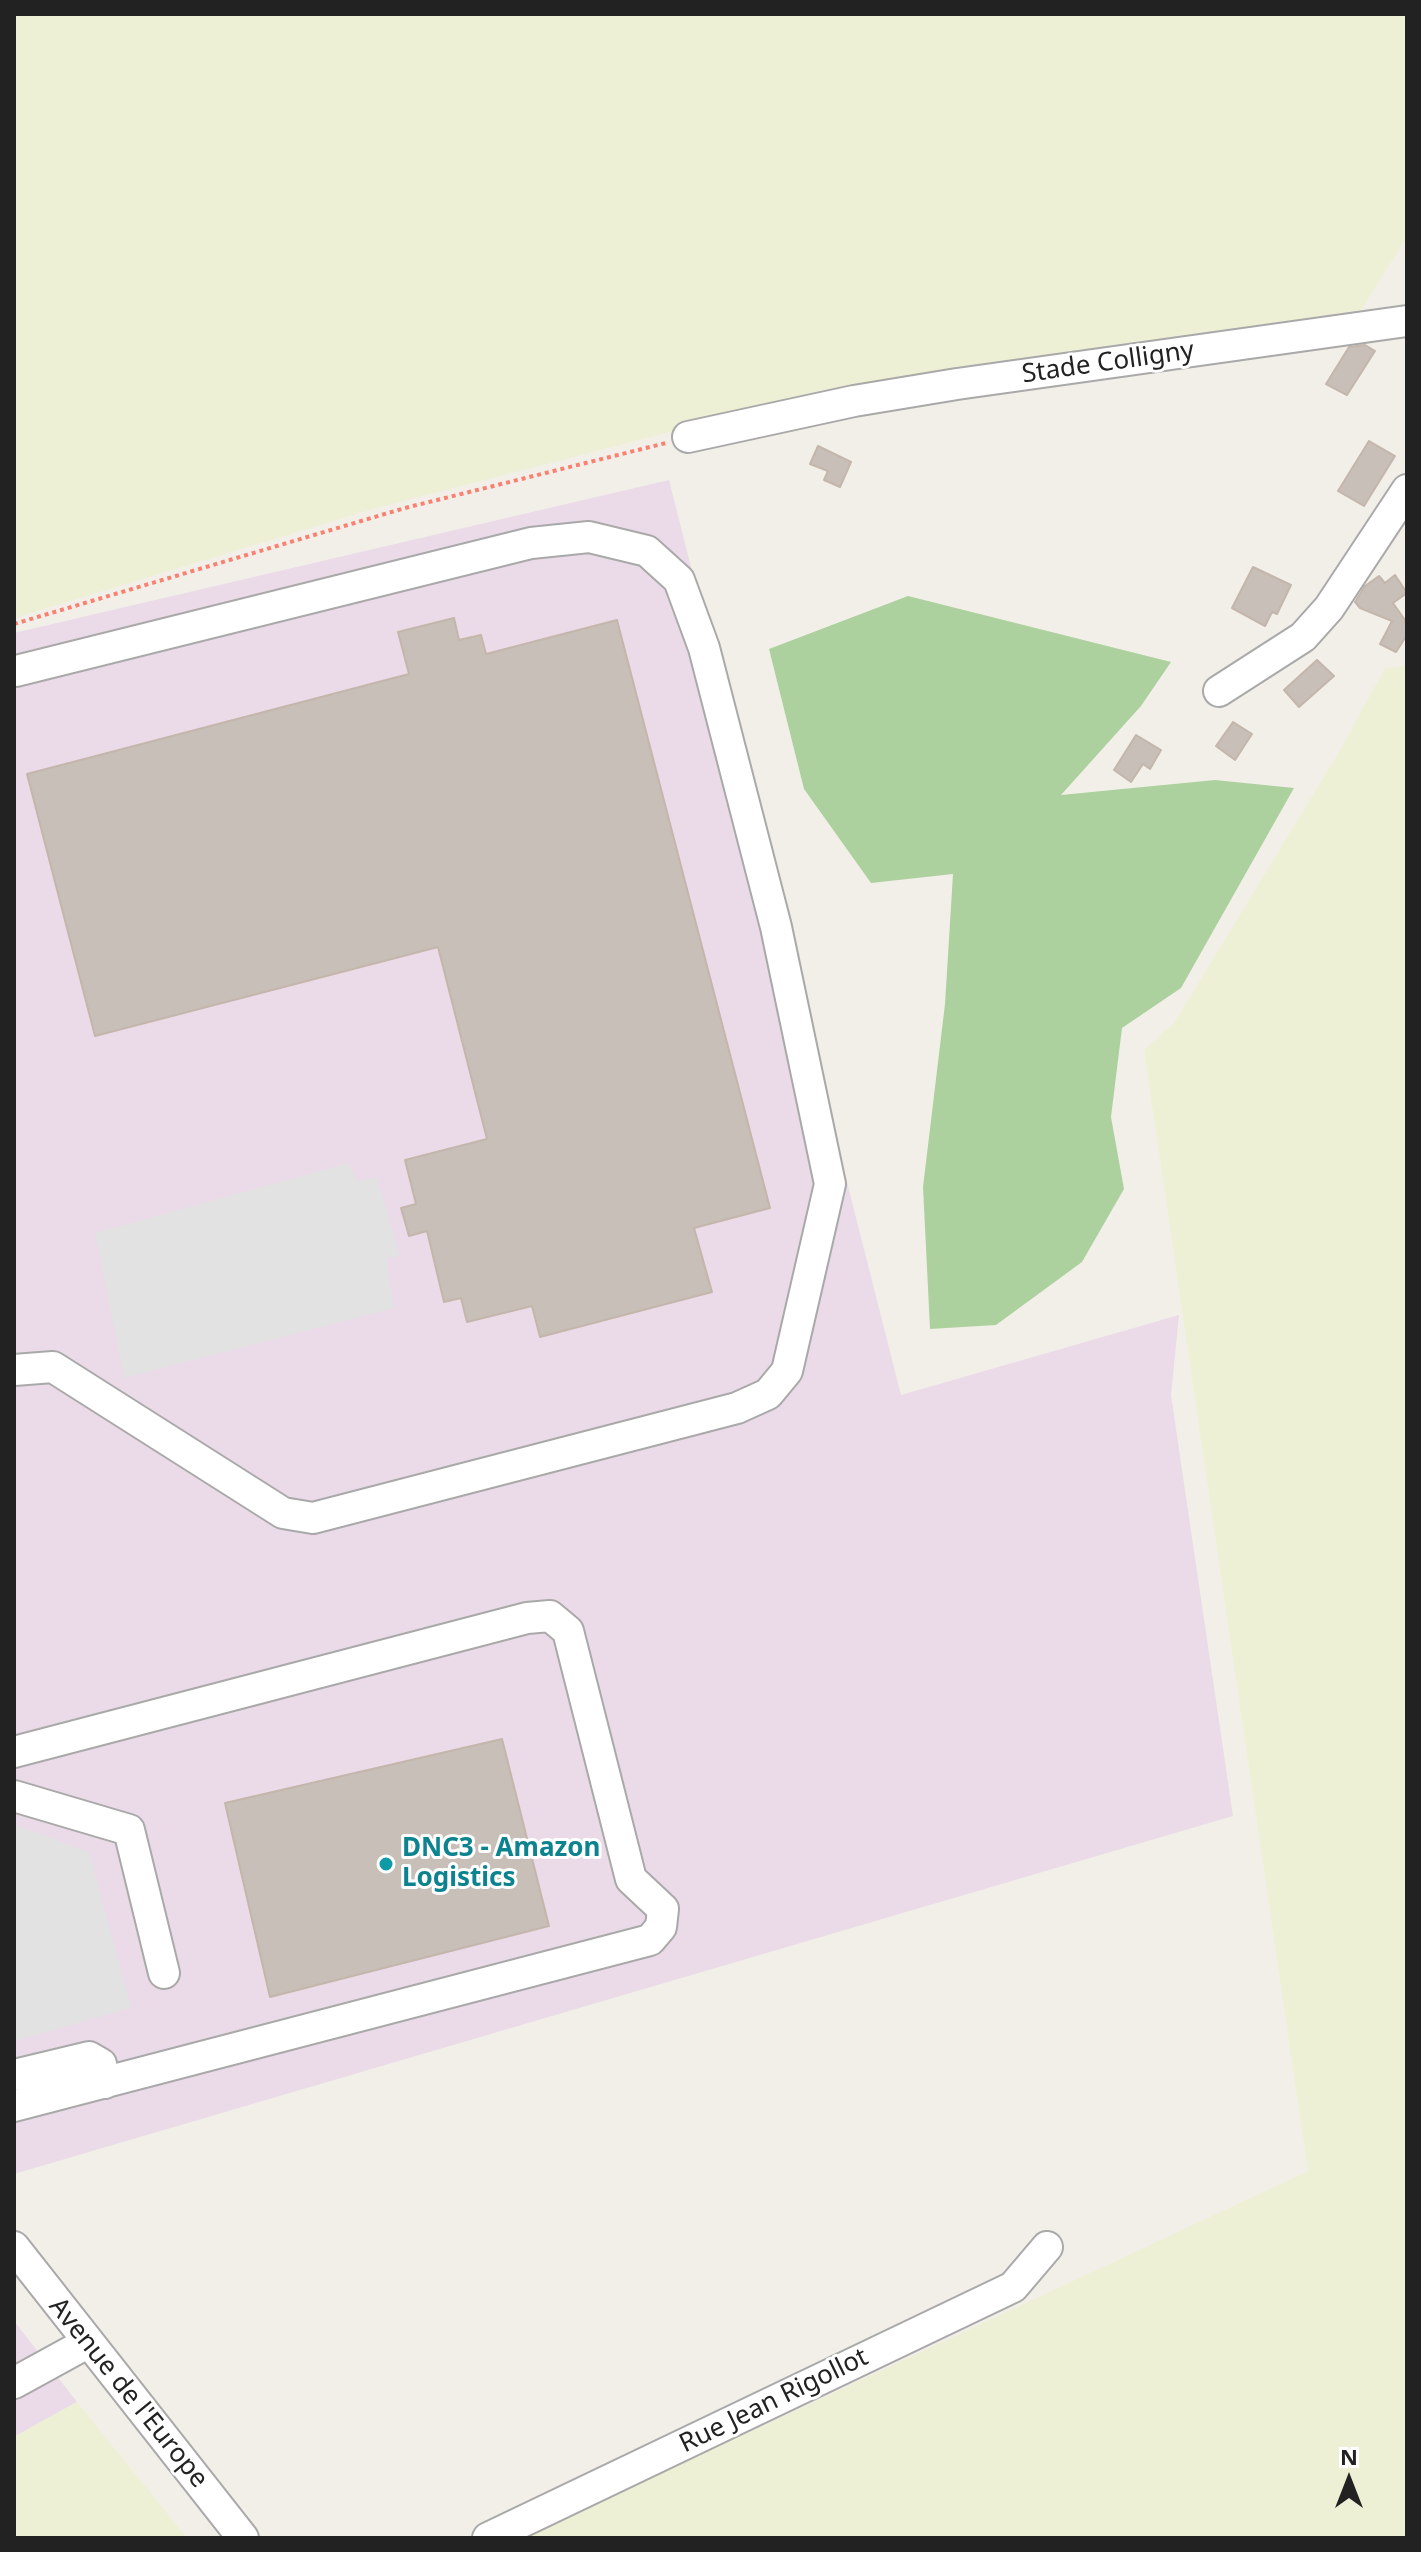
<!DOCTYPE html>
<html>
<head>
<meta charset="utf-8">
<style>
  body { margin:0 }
  #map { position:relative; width:1421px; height:2552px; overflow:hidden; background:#f2efe9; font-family:"Noto Sans",sans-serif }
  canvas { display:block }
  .frame { position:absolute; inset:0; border:16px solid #222; pointer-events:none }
  .north { position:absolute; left:1309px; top:2440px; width:80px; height:80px; -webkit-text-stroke:6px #fff; paint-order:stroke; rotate:0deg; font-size:22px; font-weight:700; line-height:32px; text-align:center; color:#222 }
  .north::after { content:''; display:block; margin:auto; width:28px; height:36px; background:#222; clip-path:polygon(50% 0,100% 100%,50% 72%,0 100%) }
</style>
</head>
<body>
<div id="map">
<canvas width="1421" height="2552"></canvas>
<div class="frame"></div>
<div class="north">N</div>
</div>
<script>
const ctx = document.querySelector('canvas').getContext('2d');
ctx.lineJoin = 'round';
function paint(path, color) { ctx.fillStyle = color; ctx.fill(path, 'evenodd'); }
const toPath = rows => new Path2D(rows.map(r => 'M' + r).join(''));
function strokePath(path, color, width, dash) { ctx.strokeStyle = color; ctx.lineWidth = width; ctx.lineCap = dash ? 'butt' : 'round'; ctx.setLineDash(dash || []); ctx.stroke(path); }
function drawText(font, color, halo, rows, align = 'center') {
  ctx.font = font + ' "Noto Sans",sans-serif'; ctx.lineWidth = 6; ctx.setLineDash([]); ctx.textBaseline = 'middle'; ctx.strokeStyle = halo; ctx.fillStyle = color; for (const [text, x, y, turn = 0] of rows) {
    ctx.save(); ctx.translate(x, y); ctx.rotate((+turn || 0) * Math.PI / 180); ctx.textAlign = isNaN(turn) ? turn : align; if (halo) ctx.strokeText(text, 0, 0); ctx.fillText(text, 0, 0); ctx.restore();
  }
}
paint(toPath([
  [669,480,901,1395,1179,1315,1171,1395,1233,1816,14,2174,14,633],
  [14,2321,77,2402,14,2437]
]), '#ebdbe8');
paint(toPath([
  [14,14,1407,14,1407,237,1354,321,794,400,373,509,14,618],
  [1407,665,1407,2538,523,2538,1308,2171,1144,1050,1174,1023,1339,752,1385,668],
  [77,2402,187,2538,14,2538,14,2437]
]), '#eef0d5');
paint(toPath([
  [908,596,1171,662,1141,706,1061,795,1215,780,1294,788,1181,988,1122,1028,1111,1117,1124,1189,1082,1262,996,1325,930,1329,923,1187,945,1004,953,874,871,883,804,789,769,649]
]), '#add19e');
paint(toPath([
  [349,1163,357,1181,377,1178,400,1256,386,1258,394,1308,124,1378,95,1233],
  [14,1824,89,1852,131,2008,14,2041]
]), '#e2e2e2');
const building = toPath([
  [1365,345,1375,351,1347,395,1326,384,1349,347,1365,345],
  [1369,441,1395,456,1364,506,1338,491,1369,441],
  [818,446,851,462,840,487,824,480,828,471,810,464,818,446],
  [1253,567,1291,585,1277,614,1272,612,1265,626,1232,608,1253,567],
  [1395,575,1407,593,1393,603,1407,623,1407,635,1396,652,1380,644,1392,621,1360,608,1355,602,1365,586,1379,576,1385,583,1395,575],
  [454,618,459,640,481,635,486,654,617,620,770,1208,694,1228,712,1292,540,1337,532,1306,467,1322,461,1298,444,1302,427,1231,409,1236,401,1208,416,1204,405,1160,487,1139,438,947,95,1036,27,774,409,674,398,632,454,618],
  [1317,660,1334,676,1299,707,1284,690,1317,660],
  [1233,722,1252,734,1235,760,1216,746,1233,722],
  [1136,735,1161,750,1150,769,1143,764,1131,782,1114,770,1136,735],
  [502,1739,549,1926,270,1997,225,1803,502,1739]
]);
paint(building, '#c7bfb8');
strokePath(building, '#c4b6ab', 2);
const minor = toPath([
  [688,437,854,401,957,384,1407,321],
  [1219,691,1303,637,1329,608,1407,490],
  [14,1370,53,1367,283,1513,313,1518,737,1408,768,1394,787,1371,830,1184,776,927,704,648,679,580,647,551,589,537,531,543,16,671],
  [14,1752,527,1618,550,1616,568,1631,631,1879,663,1909,661,1927,650,1940,14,2106],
  [14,1796,129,1830,164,1973],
  [14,2075,89,2057,101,2064,105,2083],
  [14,2247,243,2538],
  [14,2383,87,2343],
  [488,2538,1013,2287,1047,2247]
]);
strokePath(minor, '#a9a9a9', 34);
strokePath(toPath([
  [14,624,405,508,666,443]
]), '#fa8072', 4, [4, 4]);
strokePath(minor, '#fff', 30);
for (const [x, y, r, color] of [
  [386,1864,8,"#0f9aa8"]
]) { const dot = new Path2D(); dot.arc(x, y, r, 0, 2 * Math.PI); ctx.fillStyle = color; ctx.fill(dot); strokePath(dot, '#fff', 3); }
drawText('26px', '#222', '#fff', [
  ["Stade Colligny",1108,363,-8],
  ["Avenue de l'Europe",128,2393,51],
  ["Rue Jean Rigollot",774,2401,-26]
]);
drawText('bold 26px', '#0d838f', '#fff', [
  ["DNC3 - Amazon",402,1849],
  ["Logistics",402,1879]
], 'left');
</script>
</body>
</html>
